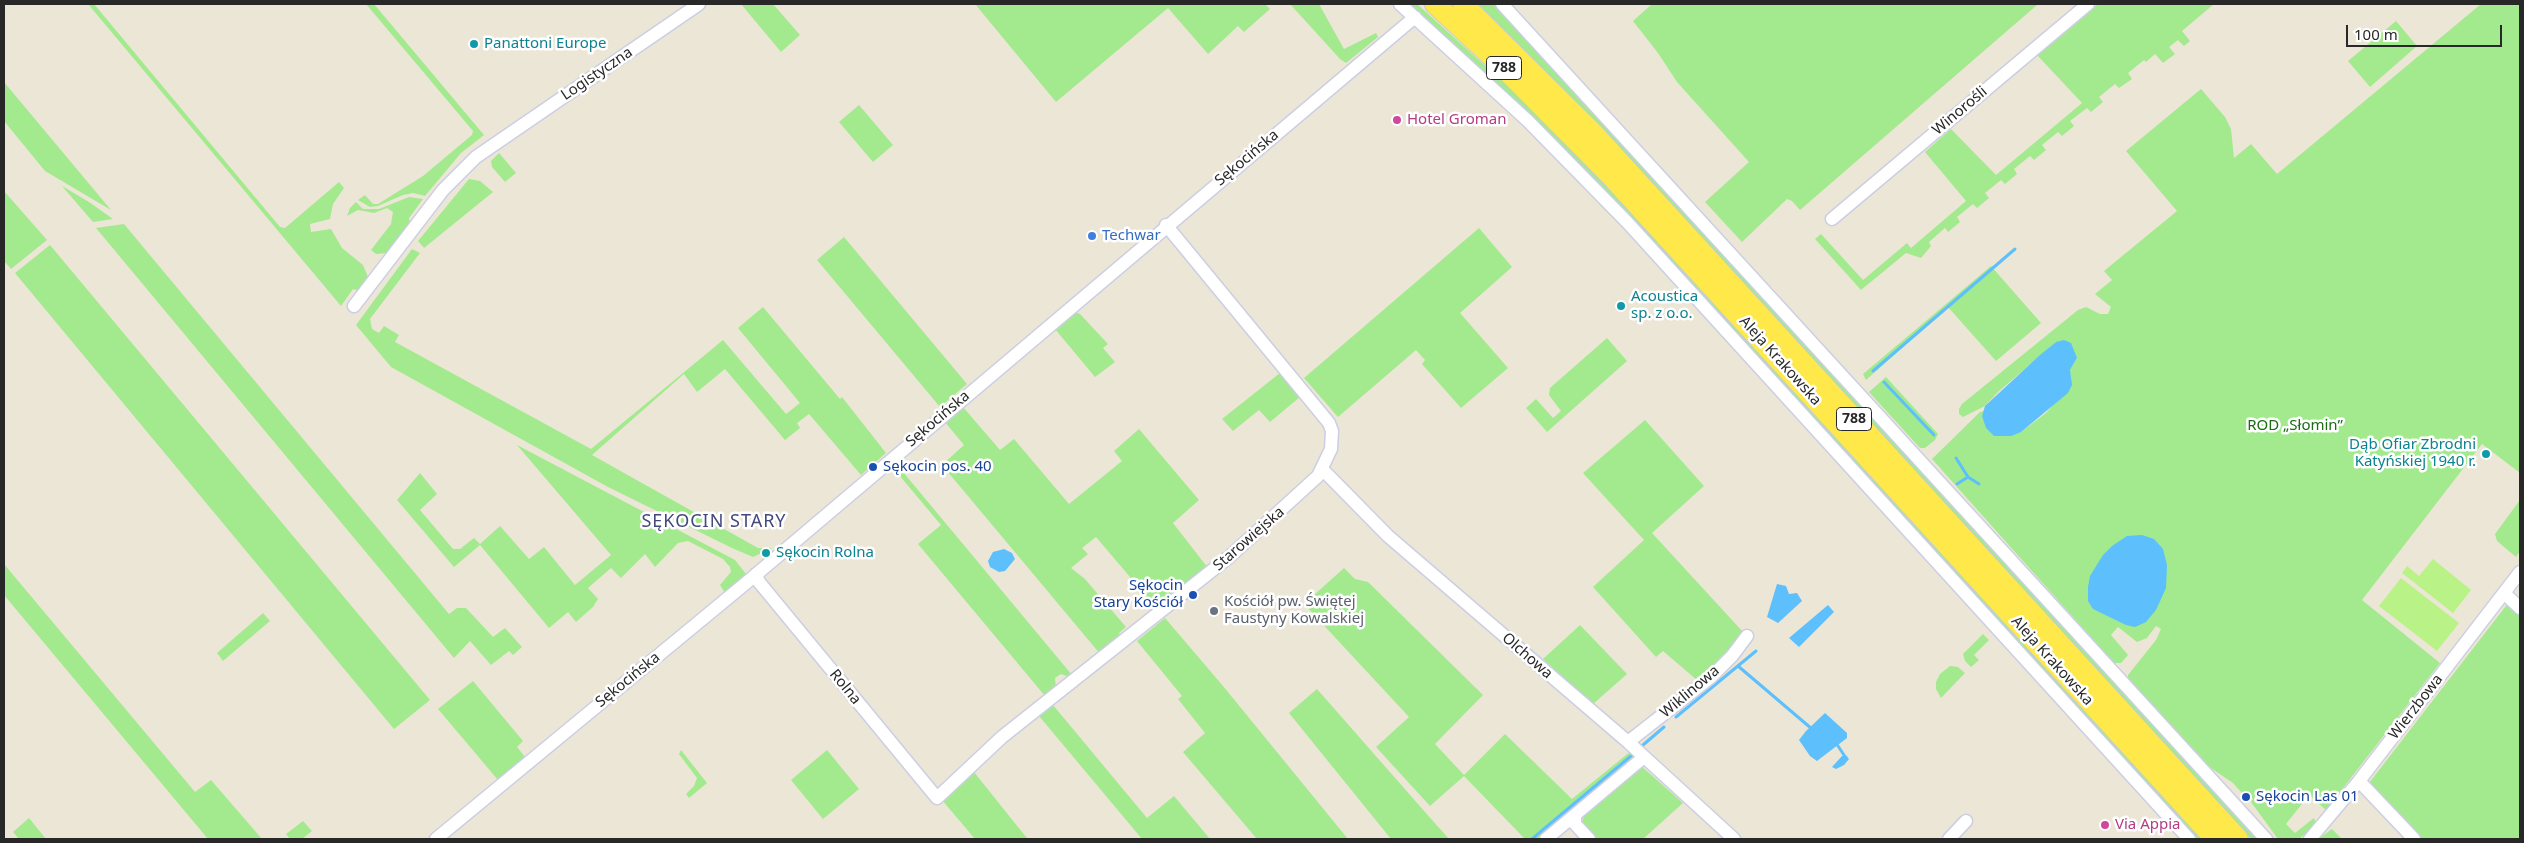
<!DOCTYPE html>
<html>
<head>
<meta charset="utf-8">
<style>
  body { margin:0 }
  #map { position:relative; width:2524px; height:843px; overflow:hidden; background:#ece6d7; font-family:"Noto Sans",sans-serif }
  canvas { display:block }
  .frame { position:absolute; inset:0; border:5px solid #282828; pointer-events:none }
  .scale { position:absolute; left:2346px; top:25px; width:156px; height:22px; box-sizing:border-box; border:2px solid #282828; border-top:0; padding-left:6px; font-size:15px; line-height:18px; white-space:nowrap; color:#282828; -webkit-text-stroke:4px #fff; paint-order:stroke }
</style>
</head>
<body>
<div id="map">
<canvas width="2524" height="843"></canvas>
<div class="frame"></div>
<div class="scale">100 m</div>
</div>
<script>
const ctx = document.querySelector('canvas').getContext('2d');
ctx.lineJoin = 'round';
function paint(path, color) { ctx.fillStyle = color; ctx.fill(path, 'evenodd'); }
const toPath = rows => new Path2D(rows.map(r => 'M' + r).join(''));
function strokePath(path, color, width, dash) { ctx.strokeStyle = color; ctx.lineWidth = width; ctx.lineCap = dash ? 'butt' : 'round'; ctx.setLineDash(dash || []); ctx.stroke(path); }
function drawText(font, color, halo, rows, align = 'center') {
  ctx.font = font + ' "Noto Sans",sans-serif'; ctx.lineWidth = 5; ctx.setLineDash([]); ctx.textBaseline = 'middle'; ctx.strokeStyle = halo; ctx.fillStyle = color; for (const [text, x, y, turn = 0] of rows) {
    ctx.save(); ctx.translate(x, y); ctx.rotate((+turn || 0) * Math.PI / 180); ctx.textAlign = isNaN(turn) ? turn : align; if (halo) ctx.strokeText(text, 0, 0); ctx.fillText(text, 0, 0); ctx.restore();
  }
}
paint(toPath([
  [88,4,94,4,280,227,285,228,339,182,344,188,333,204,330,219,310,224,311,232,331,229,342,248,363,265,368,277,360,291,353,289,341,306],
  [366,4,374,4,484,135,461,153,425,196,413,193,403,195,378,206,370,207,358,200,365,195,373,204,378,204,423,176,472,135,473,131],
  [741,4,773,4,800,35,781,52],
  [975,4,1265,4,1270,9,1244,32,1238,26,1208,54,1168,8,1056,102],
  [1290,4,1319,4,1344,49,1376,33,1378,37,1346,63,1340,59],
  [1408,4,1417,4,1426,12,1538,114,1582,158,2203,839,2198,839,1775,377],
  [1474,4,1495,4,1507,16,2258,839,2251,839,2190,777],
  [1652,4,2035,4,2037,5,1800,210,1792,201,1787,199,1742,242,1705,202,1749,162,1677,82,1658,53,1633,21],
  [2098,4,2214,4,2182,31,2190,41,2184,46,2178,40,2169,47,2175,54,2163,63,2155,54,2146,62,2144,60,2128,73,2132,79,2119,88,2115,84,2099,97,2103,102,2091,112,2087,108,2070,121,2074,126,2062,136,2058,132,2042,145,2046,150,2034,160,2030,156,2014,169,2017,174,2005,184,2001,180,1985,193,1989,198,1977,208,1973,204,1957,217,1960,222,1948,232,1945,228,1929,242,1931,246,1921,258,1906,253,1861,290,1815,239,1821,234,1863,280,1907,243,1911,248,1966,201,1925,152,1951,129,1996,175,2082,103,2037,55],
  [2481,4,2520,4,2520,473,2482,444,2362,600,2440,663,2326,810,2309,795,2286,824,2295,833,2314,818,2316,823,2311,829,2299,839,2278,839,2251,802,2253,799,2245,791,2242,793,2233,783,2211,768,2128,679,2128,675,2156,640,2161,629,2156,626,2147,638,2137,642,2118,627,2111,635,2128,655,2121,663,2114,663,1932,459,1980,412,1984,411,1982,416,2021,432,2046,413,2071,385,2070,370,2077,358,2056,342,1998,392,1985,406,1963,417,1959,414,1959,409,1962,404,2078,310,2086,307,2100,314,2108,314,2111,307,2095,294,2112,280,2104,271,2177,211,2126,151,2201,89,2225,117,2231,129,2234,158,2251,144,2277,174],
  [2396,21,2417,46,2370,87,2348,61],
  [4,82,111,210,45,171,4,121],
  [859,105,893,145,873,162,839,122],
  [499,153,516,173,505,182,492,167,491,161],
  [469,179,480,181,493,192,424,248,418,241],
  [62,186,89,202,113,219,93,222],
  [4,191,47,240,11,269,4,261],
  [409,197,423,199,409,218,410,226,388,253,376,254,371,250,391,224,393,212,387,208,374,213,358,210,347,216,350,208,356,202,363,209,379,209],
  [124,224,449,614,457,608,466,608,493,637,505,628,522,647,513,655,509,651,491,665,470,641,454,658,96,228],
  [1479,228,1512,267,1460,313,1508,368,1461,408,1422,364,1425,360,1416,350,1338,417,1304,378],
  [844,237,967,384,940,407,817,260],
  [50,245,430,700,394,729,15,273],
  [412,249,420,253,370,319,372,329,379,333,384,326,399,335,395,342,591,449,723,340,786,414,800,403,738,328,763,307,840,399,842,397,886,453,861,475,809,414,797,423,800,428,785,440,725,369,697,392,684,374,592,455,758,548,772,548,753,557,732,548,608,487,391,367,356,325],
  [1991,266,2041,323,1996,361,1948,307,1866,380,1863,374],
  [1075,312,1080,314,1108,344,1103,348,1115,362,1095,377,1055,329],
  [1607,338,1627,361,1547,432,1526,408,1536,399,1553,418,1561,411,1549,395,1550,388],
  [1280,373,1300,397,1270,422,1259,410,1233,431,1222,419],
  [1886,377,1938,434,1935,440,1925,448,1920,448,1869,392],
  [963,407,1000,450,1014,439,1069,504,1122,461,1114,451,1139,429,1199,500,1173,523,1208,568,1158,610,1096,537,1082,548,1088,554,1071,568,1085,579,1126,627,1119,633,1123,638,1101,655,942,465,964,445,945,422],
  [1645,420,1704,486,1652,533,1744,633,1698,681,1663,651,1656,657,1593,587,1644,540,1583,473],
  [517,445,735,560,746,574,725,593,720,585,731,572,730,567,723,559,688,541,678,543,655,567,645,554,621,578,611,568,588,588,598,599,593,607,576,622,568,612,549,628,480,545,454,567,397,500,420,473,437,494,420,510,453,549,460,549,474,538,480,544,500,526,529,559,544,547,575,585,611,555],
  [898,466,1072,675,1069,677,1061,674,1055,678,1056,688,1045,696,918,544,941,525,894,469],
  [2520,500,2520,551,2516,557,2497,541,2495,534],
  [4,564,195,792,211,780,262,839,208,839,4,595],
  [1344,568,1355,579,1368,582,1483,695,1435,744,1464,775,1505,734,1572,799,1631,751,1636,756,1541,839,1522,839,1524,838,1464,776,1430,806,1376,747,1409,717,1304,604],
  [2509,602,2520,615,2520,839,2420,839,2369,783],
  [263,613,270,621,223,661,217,653],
  [1165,618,1223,686,1348,839,1257,839,1183,752,1205,733,1178,699,1182,696,1137,641],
  [1580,625,1627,674,1593,704,1543,659],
  [1983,634,1989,640,1974,655,1979,660,1971,667,1965,661,1963,654],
  [1950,666,1958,667,1965,673,1941,698,1936,689,1936,682,1940,674],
  [473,681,523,741,517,747,525,757,498,780,438,709],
  [1317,689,1425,812,1449,839,1391,839,1289,713],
  [1053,705,1147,818,1174,796,1210,839,1142,839,1039,716],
  [681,750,707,783,689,798,686,794,694,786,697,778,679,754],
  [827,750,859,789,823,819,791,780],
  [1640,765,1683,803,1643,839,1597,839,1582,822,1585,812],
  [974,772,1022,832,1028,839,975,839,942,800],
  [29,818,46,839,19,839,13,832],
  [303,821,312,831,302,839,290,839,286,834],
  [2332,829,2342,839,2318,839,2321,837]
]), '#a2ea8d');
paint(toPath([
  [2433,559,2471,590,2453,613,2402,573,2407,566,2419,576],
  [2401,578,2459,623,2437,651,2379,606]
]), '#b9f287');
paint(toPath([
  [2064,340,2071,343,2077,358,2070,370,2072,385,2068,393,2021,432,2011,436,1994,436,1986,428,1982,416,1985,406,2040,355,2056,342],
  [2142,535,2154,539,2163,549,2167,565,2166,588,2156,610,2146,622,2135,627,2126,625,2093,609,2088,601,2088,587,2090,576,2103,555,2112,546,2127,536],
  [1004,549,1012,553,1015,559,1005,571,999,572,990,567,988,561,993,552],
  [1777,584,1786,586,1789,594,1797,593,1802,601,1778,623,1767,617],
  [1828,605,1834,612,1799,647,1789,638],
  [1825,713,1847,733,1847,738,1817,761,1810,756,1799,740,1806,731],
  [1846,755,1849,759,1844,765,1836,769,1832,767,1842,756]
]), '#5dbffb');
strokePath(toPath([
  [1873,371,2015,249],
  [1884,382,1934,435],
  [1956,458,1968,477],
  [1957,484,1968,477,1979,484],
  [1738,666,1812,729],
  [1676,717,1756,651],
  [1836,743,1844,755],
  [1643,745,1664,727],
  [1532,839,1631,756]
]), '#5dbffb', 3);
const street = toPath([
  [1400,4,1528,121,1627,222,2189,839],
  [1502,4,2266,839],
  [1832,219,2088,4],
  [354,306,443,190,476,157,699,4],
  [1323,470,1388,536,1628,742,1734,839],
  [756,574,759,582,937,798,1002,737,1229,557,1318,476,1331,449,1332,431,1329,423,1166,225],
  [2504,593,2520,608],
  [1628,742,1711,677,1732,656,1747,636],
  [2359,781,2414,839],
  [1575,816,1575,824,1589,839],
  [436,839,746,583,1415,17],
  [1546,839,1644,757],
  [1949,839,1966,821],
  [2310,839,2359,781,2520,572]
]);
const primary = toPath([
  [1435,4,1504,68,1611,176,2215,839],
  [1463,4,1593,133,2238,839]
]);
strokePath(street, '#cccee3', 15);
strokePath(primary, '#cbcbcb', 22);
strokePath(street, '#fff', 12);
strokePath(primary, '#ffe94a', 20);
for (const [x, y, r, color] of [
  [474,44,5,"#0f9aa8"],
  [1397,120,5,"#d1479c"],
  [1092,236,5,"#3f7fe0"],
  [1621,306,5,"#0f9aa8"],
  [2486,454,5,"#0f9aa8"],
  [873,467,5,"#1a4fb4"],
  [766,553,5,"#0f9aa8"],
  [1193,595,5,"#1a4fb4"],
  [1214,611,5,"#6b7280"],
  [2246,797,5,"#1a4fb4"],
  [2105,825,5,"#d1479c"]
]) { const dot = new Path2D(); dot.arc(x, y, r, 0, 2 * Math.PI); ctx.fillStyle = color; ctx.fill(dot); strokePath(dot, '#fff', 2); }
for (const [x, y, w] of [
  [1504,68,35],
  [1854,419,35]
]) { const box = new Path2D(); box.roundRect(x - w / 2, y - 11.5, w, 23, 4); ctx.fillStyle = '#fff'; ctx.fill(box); strokePath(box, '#282828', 1); }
drawText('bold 14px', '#282828', null, [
  ["788",1504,68],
  ["788",1854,419]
]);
drawText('15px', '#0d838f', '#fff', [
  ["Panattoni Europe",484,44],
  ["Acoustica",1631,297],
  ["sp. z o.o.",1631,314],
  ["Dąb Ofiar Zbrodni",2476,445,"right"],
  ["Katyńskiej 1940 r.",2476,462,"right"],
  ["Sękocin Rolna",776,553]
], 'left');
drawText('15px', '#282828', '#fff', [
  ["Logistyczna",597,74,-34],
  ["Winorośli",1960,111,-40],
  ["Sękocińska",1247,158,-40],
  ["Aleja Krakowska",1780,361,48],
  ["Sękocińska",938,419,-40],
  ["Starowiejska",1249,539,-41],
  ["Olchowa",1527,656,41],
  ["Aleja Krakowska",2052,661,48],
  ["Sękocińska",628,680,-39],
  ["Rolna",845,687,51],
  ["Wiklinowa",1690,692,-40],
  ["Wierzbowa",2416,707,-52]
]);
drawText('15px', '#b23c85', '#fff', [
  ["Hotel Groman",1407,120],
  ["Via Appia",2115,825]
], 'left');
drawText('15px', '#366cbe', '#fff', [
  ["Techwar",1102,236]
], 'left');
drawText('15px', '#1a6b12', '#fff', [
  ["ROD „Słomin”",2295,426]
]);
drawText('15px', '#164399', '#fff', [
  ["Sękocin pos. 40",883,467],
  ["Sękocin",1183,586,"right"],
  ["Stary Kościół",1183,603,"right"],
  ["Sękocin Las 01",2256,797]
], 'left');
drawText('15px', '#5b616d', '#fff', [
  ["Kościół pw. Świętej",1224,602],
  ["Faustyny Kowalskiej",1224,619]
], 'left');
ctx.letterSpacing = '1px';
drawText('18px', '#44487d', '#fff', [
  ["SĘKOCIN STARY",714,522]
]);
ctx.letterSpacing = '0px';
</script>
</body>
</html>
